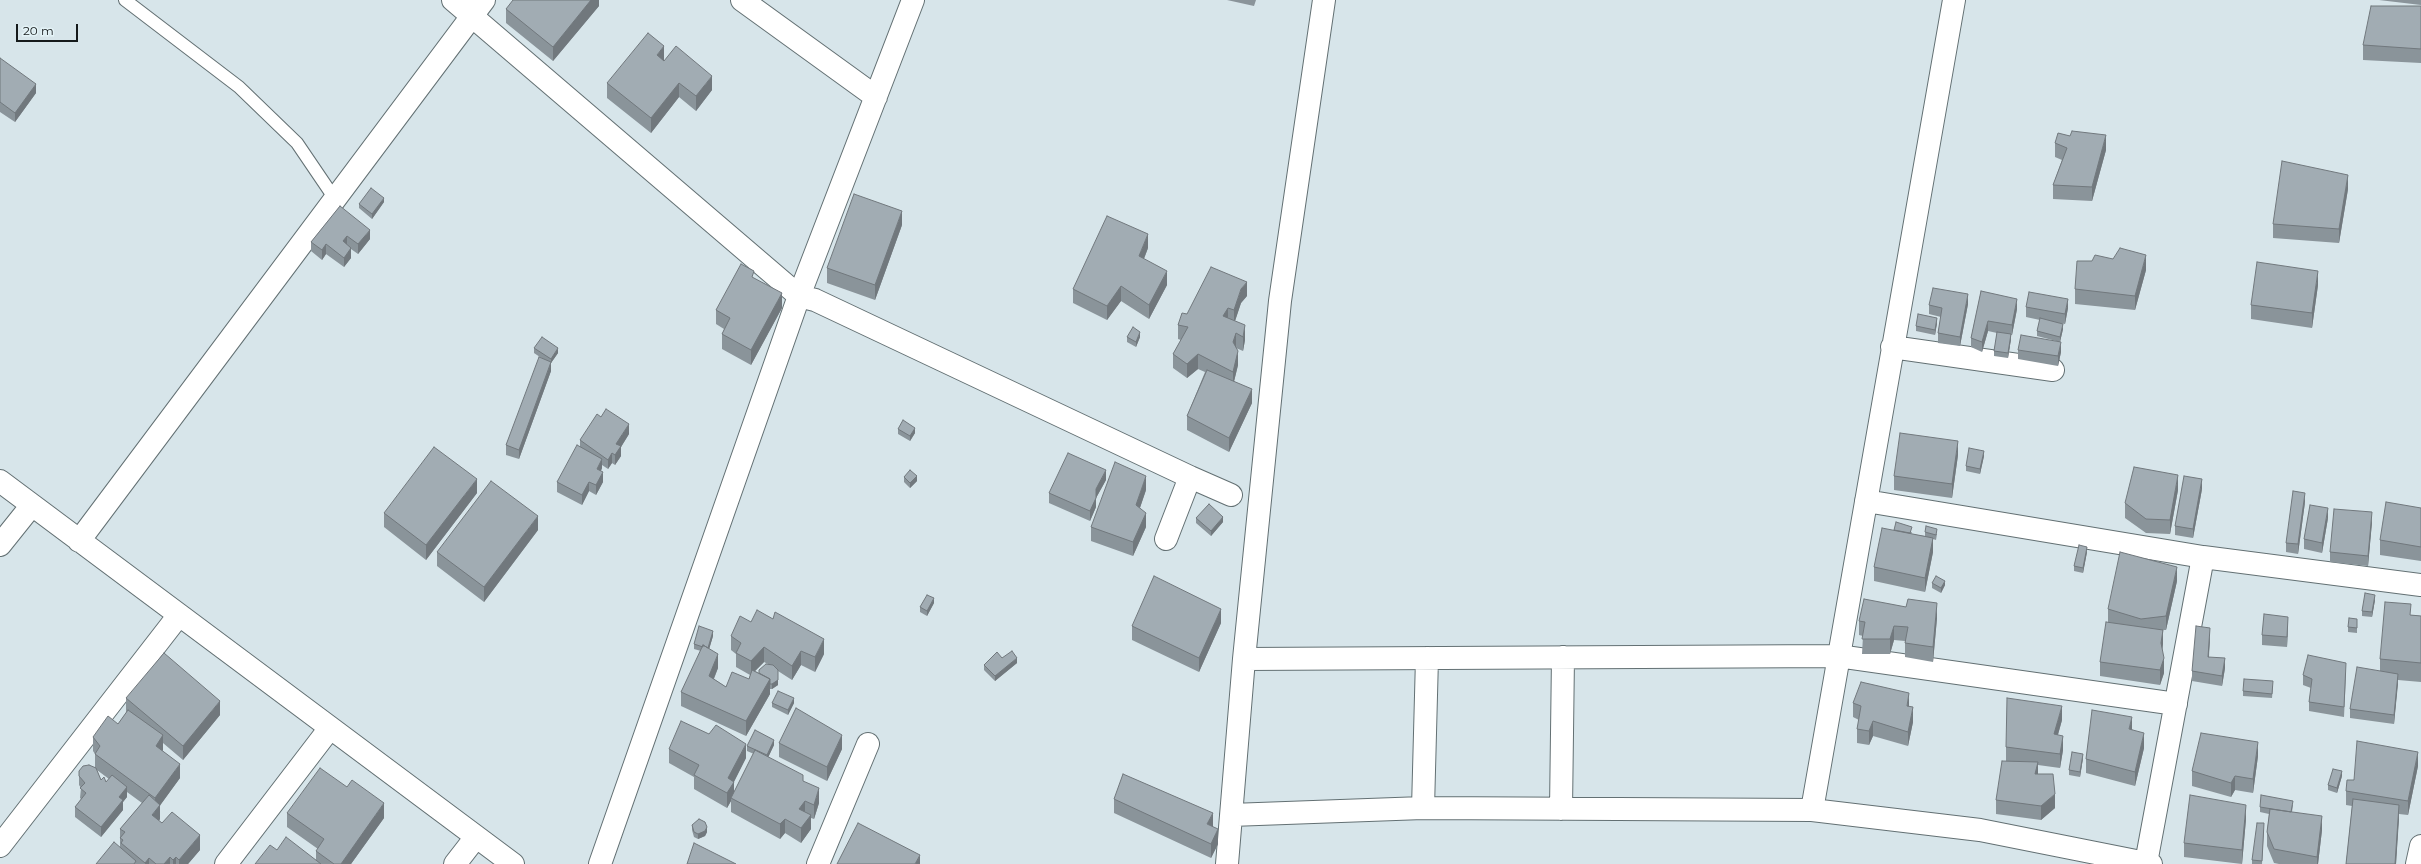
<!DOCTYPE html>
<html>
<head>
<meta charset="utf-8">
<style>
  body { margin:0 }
  #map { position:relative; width:2421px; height:864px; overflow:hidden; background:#d7e5ea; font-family:Montserrat,sans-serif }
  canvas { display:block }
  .scale { position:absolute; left:16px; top:24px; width:62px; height:18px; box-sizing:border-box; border:2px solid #151a1b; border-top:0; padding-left:5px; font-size:12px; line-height:14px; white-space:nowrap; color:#151a1b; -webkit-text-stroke:3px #e4f3f7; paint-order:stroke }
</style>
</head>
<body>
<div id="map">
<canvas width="2421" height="864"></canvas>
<div class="scale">20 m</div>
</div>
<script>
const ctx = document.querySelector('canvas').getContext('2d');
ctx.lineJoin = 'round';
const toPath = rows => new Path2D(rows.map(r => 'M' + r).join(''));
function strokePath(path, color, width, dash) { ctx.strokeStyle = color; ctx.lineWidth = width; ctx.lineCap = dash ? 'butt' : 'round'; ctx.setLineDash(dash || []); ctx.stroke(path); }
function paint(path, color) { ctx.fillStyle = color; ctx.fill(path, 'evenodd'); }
const lane = toPath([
  [125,0,239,87,297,143,335,199]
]);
const street = toPath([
  [453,0,799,296,815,300,1190,477,1166,539],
  [742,0,876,97],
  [1892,347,2053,370],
  [1190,477,1231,495],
  [0,481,513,864],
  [1866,501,2203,557,2421,585],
  [79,541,484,0],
  [0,545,32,505],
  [1244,659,1838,656,2176,704],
  [1423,808,1427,658],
  [1561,809,1563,657],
  [1812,810,1954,0],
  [1231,815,1423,808,1812,810,1980,830,2151,864],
  [0,846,179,615],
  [2146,863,2203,557],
  [226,864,330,728],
  [455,864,476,837],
  [600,864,799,296,913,0],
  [818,864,868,744],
  [1227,864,1244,659,1280,301,1324,0],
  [2417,864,2421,846]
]);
strokePath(lane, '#637073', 14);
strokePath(street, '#637073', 24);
strokePath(lane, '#fff', 12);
strokePath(street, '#fff', 22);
paint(toPath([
  [599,0,599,6,553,61,506,23,506,9],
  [1227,0,1256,0,1254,6],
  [2379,0,2421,0,2421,5],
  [2421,6,2421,63,2363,60,2363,45],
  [0,58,36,93,15,122,0,112],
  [664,60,712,90,696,111,679,97,651,133,607,98,607,83],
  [2070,136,2106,150,2092,201,2053,199,2053,185,2062,160,2055,157,2055,143],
  [2348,189,2339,243,2273,238,2273,224],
  [384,202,372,219,359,208,359,204],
  [340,206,370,239,358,254,351,249,351,258,344,267,326,254,322,260,311,251,311,242],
  [902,225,875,300,827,283,827,268],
  [1148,248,1144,259,1167,285,1149,319,1121,301,1107,320,1073,303,1073,289],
  [2092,261,2146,270,2135,310,2075,304,2075,289],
  [754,278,782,308,751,365,722,349,722,334,724,329,716,324,716,310],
  [2318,285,2312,328,2251,319,2251,305],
  [1981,291,2017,309,2012,335,2011,335,2011,339,2008,358,1994,356,1994,351,1997,333,1988,331,1982,352,1971,347,1971,338],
  [1247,296,1241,303,1235,321,1245,340,1243,351,1236,348,1238,365,1234,381,1252,403,1229,452,1187,430,1187,416,1205,372,1198,369,1187,378,1173,368,1173,354,1181,340,1178,339,1178,325,1187,314],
  [1968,304,1960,346,1938,343,1938,333,1941,317,1929,314,1929,305],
  [2026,307,2068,308,2065,324,2057,323,2063,329,2060,342,2037,336,2037,331,2040,320,2026,317],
  [1937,323,1935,335,1916,331,1916,326],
  [1127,337,1140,337,1136,347,1127,342],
  [534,348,558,353,551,363,551,371,519,459,506,455,506,445,543,359,534,353],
  [2018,350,2061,352,2058,366,2018,359],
  [898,429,915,433,910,441,898,434],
  [629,434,621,447,621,456,615,465,612,463,608,469,602,465,602,468,601,471,603,482,596,495,589,491,582,505,557,492,557,482,580,446,580,440],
  [1958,455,1952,498,1894,490,1894,476],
  [1984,456,1980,474,1966,471,1966,466],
  [904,477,917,481,910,488,904,482],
  [1106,480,1096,498,1096,507,1090,521,1049,503,1049,493],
  [2202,489,2193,538,2175,535,2175,526],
  [1146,490,1140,508,1146,527,1133,556,1091,541,1091,527],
  [2178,490,2170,534,2146,533,2125,518,2125,503],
  [477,493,426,560,384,527,384,513],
  [2305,502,2298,554,2286,552,2286,543],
  [2421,508,2421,561,2380,555,2380,540],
  [1196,518,1223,522,1211,536,1196,523],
  [2328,518,2322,553,2304,549,2304,539],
  [2372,522,2368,566,2330,562,2330,552],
  [538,530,484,602,437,566,437,552],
  [1894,530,1912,532,1911,534,1925,536,1925,532,1937,534,1936,540,1933,539,1933,552,1925,592,1874,581,1874,567],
  [2087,552,2083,573,2074,571,2074,566],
  [2177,581,2166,630,2163,630,2163,644,2162,650,2164,673,2160,685,2100,676,2100,662,2108,622,2108,609],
  [1932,583,1945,585,1941,593,1932,588],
  [2375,600,2372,617,2362,616,2362,611],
  [934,603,927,616,920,612,920,607],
  [2411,615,2421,616,2421,682,2398,680,2394,724,2350,718,2350,709,2380,671,2380,659],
  [1937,618,1933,662,1905,657,1905,641,1894,640,1890,654,1862,654,1863,636,1859,635,1859,621],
  [751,622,824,654,815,672,801,665,792,680,778,671,778,685,772,689,770,689,770,694,746,736,681,706,681,692,701,651,694,649,694,644,713,636,709,649,718,668,714,679,726,687,749,679,750,675,736,667,736,654,731,650,731,636],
  [764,662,768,664,759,673,755,671],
  [1221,623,1199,672,1132,640,1132,626],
  [2357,624,2357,633,2348,632,2348,627],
  [2288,626,2287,647,2262,645,2262,635],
  [2210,637,2209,657,2225,668,2222,686,2192,681,2192,671],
  [1002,658,1017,663,995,681,984,670,984,665],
  [2346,673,2344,717,2309,711,2309,702,2311,688,2303,685,2303,675],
  [2273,686,2272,698,2243,696,2243,691],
  [126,698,220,715,183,760,163,743,163,750,162,751,180,778,160,805,160,819,159,821,200,850,188,864,96,864,120,847,120,829,142,803,127,792,127,797,123,802,123,810,101,837,75,817,75,807,81,799,80,798,81,788,79,785,79,771,95,767,95,754,93,751,93,737,118,724,126,713],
  [97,770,109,779,106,782,101,780],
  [772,703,794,703,788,715,772,707],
  [1853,703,1909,706,1913,722,1908,746,1873,736,1869,745,1857,743,1857,729,1859,720,1853,717],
  [2062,720,2058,735,2063,750,2060,768,2038,765,2038,774,2055,808,2041,820,1996,814,1996,800,2006,761,2006,747],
  [2132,729,2144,748,2135,786,2086,773,2086,759],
  [709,734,746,758,734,781,734,792,754,754,747,751,747,746,774,745,768,757,803,781,819,803,814,819,811,818,811,829,801,843,785,833,780,839,731,812,731,801,727,808,694,789,694,777,669,763,669,749],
  [779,743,842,749,827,781,779,757],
  [2258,756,2253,793,2235,790,2231,797,2192,786,2192,771],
  [2083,758,2080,777,2069,775,2069,770],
  [2418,766,2408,815,2399,814,2396,864,2346,864,2352,806,2346,805,2346,791,2354,780],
  [2342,776,2337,793,2328,790,2328,785],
  [1114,799,1213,827,1218,844,1211,858,1114,813],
  [2293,805,2292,812,2322,830,2318,864,2279,864,2274,863,2267,846,2267,832,2269,814,2260,812,2260,807],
  [287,813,384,818,351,864,255,864,277,850,316,860,316,851,318,849,287,827],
  [2246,819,2242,864,2184,857,2184,843],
  [692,825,707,832,705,836,698,839,694,837,692,830],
  [2264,828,2262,864,2252,864,2252,860]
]), '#8a949a');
paint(toPath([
  [591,0,599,0,599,6,553,61,553,47],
  [664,46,664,60,657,69,657,55],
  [712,76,712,90,696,111,696,96],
  [679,83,679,97,651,133,651,118],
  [36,84,36,93,15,122,15,113],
  [2106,135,2106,150,2092,201,2092,187],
  [2348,175,2348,189,2339,243,2339,229],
  [384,198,384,202,372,219,372,214],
  [902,211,902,225,875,300,875,285],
  [370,230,370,239,358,254,358,244],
  [1148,234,1148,248,1139,271,1139,256],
  [347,236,347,245,343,241],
  [326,244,326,254,322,260,322,250],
  [351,248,351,258,344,267,344,258],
  [2146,255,2146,270,2135,310,2135,296],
  [1167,271,1167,285,1149,319,1149,305],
  [2318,271,2318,285,2312,328,2312,313],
  [1247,282,1247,296,1241,303,1234,324,1234,310,1241,289],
  [1121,286,1121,301,1107,320,1107,306],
  [782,293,782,308,751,365,751,350],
  [1968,294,1968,304,1960,346,1960,337],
  [2017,299,2017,309,2012,335,2012,325],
  [2068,299,2068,308,2065,324,2065,314],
  [1228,308,1228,322,1223,316],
  [1937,318,1937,323,1935,335,1935,330],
  [1988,321,1988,331,1982,352,1982,342],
  [2063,324,2063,329,2060,342,2060,337],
  [1245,325,1245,340,1243,351,1243,337],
  [1140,332,1140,337,1136,347,1136,342],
  [1236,333,1236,348,1233,342],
  [2011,334,2011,339,2008,358,2008,353],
  [2061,342,2061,352,2058,366,2058,356],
  [558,348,558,353,551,363,551,371,519,459,519,450,551,363,551,359],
  [1238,351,1238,365,1233,386,1233,372],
  [1198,354,1198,369,1187,378,1187,364],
  [1252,389,1252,403,1229,452,1229,438],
  [629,424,629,434,621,447,621,456,615,465,615,455,616,444],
  [915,428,915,433,910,441,910,436],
  [1958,441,1958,455,1952,498,1952,484],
  [1984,451,1984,456,1980,474,1980,469],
  [612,453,612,463,608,469,608,460],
  [602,459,602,468,597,479,597,469],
  [1106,470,1106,480,1096,498,1096,507,1090,521,1090,511,1096,489],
  [603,472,603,482,596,495,596,485],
  [2178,475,2178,490,2170,534,2170,520],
  [917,476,917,481,910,488,910,483],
  [1146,476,1146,490,1136,519,1136,505],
  [477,479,477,493,426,560,426,545],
  [2202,479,2202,489,2193,538,2193,529],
  [589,482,589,491,582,505,582,495],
  [2305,493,2305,502,2298,554,2298,544],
  [2328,508,2328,518,2322,553,2322,543],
  [2372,512,2372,522,2368,566,2368,556],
  [1146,513,1146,527,1133,556,1133,542],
  [538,516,538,530,484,602,484,587],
  [1223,517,1223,522,1211,536,1211,531],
  [1933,538,1933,552,1925,592,1925,578],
  [2087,547,2087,552,2083,573,2083,568],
  [2177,567,2177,581,2166,630,2166,616],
  [1945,581,1945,585,1941,593,1941,588],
  [2375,595,2375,600,2372,617,2372,612],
  [934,598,934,603,927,616,927,611],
  [1937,603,1937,618,1933,662,1933,647],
  [1221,609,1221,623,1199,672,1199,658],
  [2288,617,2288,626,2287,647,2287,637],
  [1894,626,1894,640,1890,654,1890,639],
  [2210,628,2210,637,2208,667,2208,657],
  [2163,630,2163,644,2161,658,2161,643],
  [713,631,713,636,708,653,708,648],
  [824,639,824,654,815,672,815,657],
  [764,647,764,662,751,675,751,661],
  [801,651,801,665,792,680,792,666],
  [718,654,718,668,709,690,709,676],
  [1017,658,1017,663,995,681,995,676],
  [2164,658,2164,673,2160,685,2160,670],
  [2225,658,2225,668,2222,686,2222,676],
  [778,670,778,685,772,689,772,684],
  [2398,674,2398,684,2394,724,2394,715],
  [770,679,770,694,746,736,746,721],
  [1909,693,1909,708,1907,706],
  [794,698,794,703,788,715,788,710],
  [220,701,220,715,183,760,183,746],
  [2062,706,2062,720,2054,748,2054,734],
  [1913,707,1913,722,1908,746,1908,732],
  [2132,717,2132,731,2129,729],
  [1873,721,1873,736,1869,745,1869,731],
  [2144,733,2144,748,2135,786,2135,772],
  [163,735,163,750,156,760,156,746],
  [842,735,842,749,827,781,827,767],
  [2063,736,2063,750,2060,768,2060,754],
  [774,740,774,745,767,760,767,755],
  [2258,742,2258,756,2253,793,2253,779],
  [746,744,746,758,732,786,734,782,734,796,731,798,731,801,727,808,727,793,728,778],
  [2418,752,2418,766,2408,815,2408,801],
  [2083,754,2083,758,2080,777,2080,772],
  [2038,762,2038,777,2035,774],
  [180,764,180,778,159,807,160,805,160,819,152,829,152,815,155,812,155,798],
  [2342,771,2342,776,2337,793,2337,788],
  [2235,776,2235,790,2231,797,2231,783],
  [127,787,127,797,123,802,123,810,101,837,101,827,119,797],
  [819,788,819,803,814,819,814,805],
  [2055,794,2055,808,2041,820,2041,806],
  [805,801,805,815,799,809],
  [384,803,384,818,351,864,341,864],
  [2246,805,2246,819,2242,864,2242,850],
  [2399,805,2399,819,2396,864,2395,864],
  [1213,813,1213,827,1207,824],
  [811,815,811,829,801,843,801,828],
  [2322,816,2322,830,2318,864,2317,864,2317,857],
  [785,819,785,833,780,839,780,824],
  [707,827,707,832,705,836,698,839,698,834],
  [1218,829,1218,844,1211,858,1211,844],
  [200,835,200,850,188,864,179,864,179,860],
  [920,855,920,864,915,864],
  [170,857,170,864,164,864],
  [176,857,176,864,173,864,173,860],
  [149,858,149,864,145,864,145,863]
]), '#71787d');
const building = toPath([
  [513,0,591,0,553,47,506,9,513,0],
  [2371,6,2421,6,2421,49,2363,45,2371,6],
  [648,33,664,46,657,55,664,61,676,46,712,76,696,96,679,83,651,118,607,83,648,33],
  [0,58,36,84,15,113,0,102,0,58],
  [2072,131,2106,135,2092,187,2053,185,2067,148,2055,143,2058,133,2070,136,2072,131],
  [2282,161,2348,175,2339,229,2273,224,2282,161],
  [371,188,384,198,372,214,359,204,371,188],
  [854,194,902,211,875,285,827,268,854,194],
  [340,206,370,230,358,244,347,236,343,241,351,248,344,258,326,244,322,250,311,242,340,206],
  [1107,216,1148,234,1139,256,1167,271,1149,305,1121,286,1107,306,1073,289,1107,216],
  [2120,248,2146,255,2135,296,2075,289,2077,261,2092,261,2095,255,2113,259,2120,248],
  [2257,262,2318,271,2312,313,2251,305,2257,262],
  [741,264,754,271,752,277,782,293,751,350,722,334,730,318,716,310,741,264],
  [1211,267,1247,282,1241,289,1234,310,1228,308,1223,316,1245,325,1243,337,1236,333,1233,342,1238,351,1233,372,1198,354,1187,364,1173,354,1188,327,1178,325,1182,313,1187,314,1211,267],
  [1933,288,1968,294,1960,337,1938,333,1942,308,1929,305,1933,288],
  [1981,291,2017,299,2012,325,1988,321,1982,342,1971,338,1981,291],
  [2029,292,2068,299,2065,314,2026,307,2029,292],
  [1918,314,1937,318,1935,330,1916,326,1918,314],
  [2040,318,2063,324,2060,337,2037,331,2040,318],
  [1133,327,1140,332,1136,342,1127,337,1133,327],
  [1997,332,2011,334,2008,353,1994,351,1997,332],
  [2021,335,2061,342,2058,356,2018,350,2021,335],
  [542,337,558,348,551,359,534,348,542,337],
  [539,357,551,362,519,450,506,445,539,357],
  [1207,370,1252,389,1229,438,1187,416,1207,370],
  [606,409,629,424,616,444,621,446,615,455,612,453,608,460,580,440,597,414,601,417,606,409],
  [903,420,915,428,910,436,898,429,903,420],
  [1900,433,1958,441,1952,484,1894,476,1900,433],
  [577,445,602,459,597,469,603,472,596,485,589,482,582,495,557,482,577,445],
  [434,447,477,479,426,545,384,513,434,447],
  [1969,448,1984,451,1980,469,1966,466,1969,448],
  [1068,453,1106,470,1096,489,1096,498,1090,511,1049,493,1068,453],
  [1115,462,1146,476,1136,505,1146,513,1133,542,1091,527,1115,462],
  [2134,467,2178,475,2170,520,2146,519,2125,503,2134,467],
  [910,470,917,476,910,483,904,477,910,470],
  [2184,476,2202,479,2193,529,2175,526,2184,476],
  [491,481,538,516,484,587,437,552,491,481],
  [2293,491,2305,493,2298,544,2286,543,2293,491],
  [2386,502,2421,508,2421,547,2380,540,2386,502],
  [1209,504,1223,517,1211,531,1196,518,1209,504],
  [2310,505,2328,508,2322,543,2304,539,2310,505],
  [2334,509,2372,512,2368,556,2330,552,2334,509],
  [1896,522,1912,527,1910,533,1894,530,1896,522],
  [1926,526,1937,529,1936,535,1925,532,1926,526],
  [1882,528,1933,538,1925,578,1874,567,1882,528],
  [2079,545,2087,547,2083,568,2074,566,2079,545],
  [2120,552,2177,567,2166,616,2141,619,2108,609,2120,552],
  [1154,576,1221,609,1199,658,1132,626,1154,576],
  [1936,576,1945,581,1941,588,1932,583,1936,576],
  [2365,593,2375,595,2372,612,2362,611,2365,593],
  [927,595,934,598,927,611,920,607,927,595],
  [1864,599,1906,607,1908,599,1937,603,1933,647,1905,643,1908,627,1894,626,1890,639,1862,639,1865,622,1859,621,1864,599],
  [2385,602,2411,604,2410,615,2421,616,2421,663,2380,659,2385,602],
  [757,610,773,619,775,612,824,639,815,657,801,651,792,666,764,647,751,661,736,653,741,643,731,636,740,616,751,622,757,610],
  [2264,614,2288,617,2287,637,2262,635,2264,614],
  [2349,618,2357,619,2357,628,2348,627,2349,618],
  [2106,622,2163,630,2161,643,2164,658,2160,670,2100,662,2106,622],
  [699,626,713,631,708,648,703,645,703,647,694,644,699,626],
  [2196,626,2210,628,2208,657,2225,658,2222,676,2192,671,2196,626],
  [703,645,718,654,709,676,726,687,732,672,749,679,752,670,770,679,746,721,681,692,703,645],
  [1012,651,1017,658,995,676,984,665,997,652,1002,658,1012,651],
  [164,653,220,701,183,746,126,698,164,653],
  [2308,655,2346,663,2344,707,2309,702,2312,679,2303,675,2308,655],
  [766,664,773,665,778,670,778,680,772,684,770,684,770,679,759,673,759,670,766,664],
  [2357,667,2398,674,2394,715,2350,709,2357,667],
  [2244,679,2273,681,2272,694,2243,691,2244,679],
  [1861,682,1909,693,1907,706,1913,707,1908,732,1873,721,1869,731,1857,729,1861,706,1853,703,1861,682],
  [778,691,794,698,788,710,772,703,778,691],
  [2007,698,2062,706,2054,734,2063,736,2060,754,2006,747,2007,698],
  [796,708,842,735,827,767,779,743,796,708],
  [128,710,163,735,156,746,180,764,155,798,95,754,100,746,93,737,108,716,118,724,128,710],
  [2092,710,2132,717,2129,729,2144,733,2135,772,2086,759,2092,710],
  [681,721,709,734,716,725,746,744,728,778,734,782,727,793,694,775,699,765,669,749,681,721],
  [755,730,774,740,767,755,747,746,755,730],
  [2201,733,2258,742,2253,779,2235,776,2231,783,2192,771,2201,733],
  [2357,741,2418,752,2408,801,2346,791,2347,780,2354,780,2357,741],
  [755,750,803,775,803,781,819,788,814,805,805,801,799,809,811,815,801,828,785,819,780,824,731,798,755,750],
  [2072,752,2083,754,2080,772,2069,770,2072,752],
  [2002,761,2038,762,2035,774,2053,774,2055,794,2041,806,1996,800,2002,761],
  [89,765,96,768,101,780,104,777,106,782,112,775,127,787,119,797,123,800,101,827,75,807,86,793,80,788,85,783,79,776,79,771,83,766,89,765],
  [320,768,347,787,352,780,384,803,341,864,334,864,316,851,324,839,287,813,320,768],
  [2333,769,2342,771,2337,788,2328,785,2333,769],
  [1123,774,1213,813,1207,824,1218,829,1211,844,1114,799,1123,774],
  [149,795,160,805,152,815,162,823,172,812,200,835,179,860,176,857,173,860,170,857,164,864,156,864,149,858,145,863,121,843,123,840,120,838,125,832,120,829,149,795],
  [2190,795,2246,805,2242,850,2184,843,2190,795],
  [2261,795,2293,801,2291,812,2260,807,2261,795],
  [2353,799,2399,805,2395,864,2346,864,2353,799],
  [2270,809,2322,816,2317,857,2274,849,2267,832,2270,809],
  [699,819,705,822,707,827,705,831,698,834,694,832,692,825,699,819],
  [858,823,920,855,915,864,837,864,858,823],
  [2257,823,2264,823,2262,861,2252,860,2257,823],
  [286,837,321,864,255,864,270,845,277,850,286,837],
  [114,842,136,861,134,864,96,864,114,842],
  [694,843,736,864,687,864,694,843]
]);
paint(building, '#a1acb3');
strokePath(building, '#71787d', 1);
</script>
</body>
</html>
